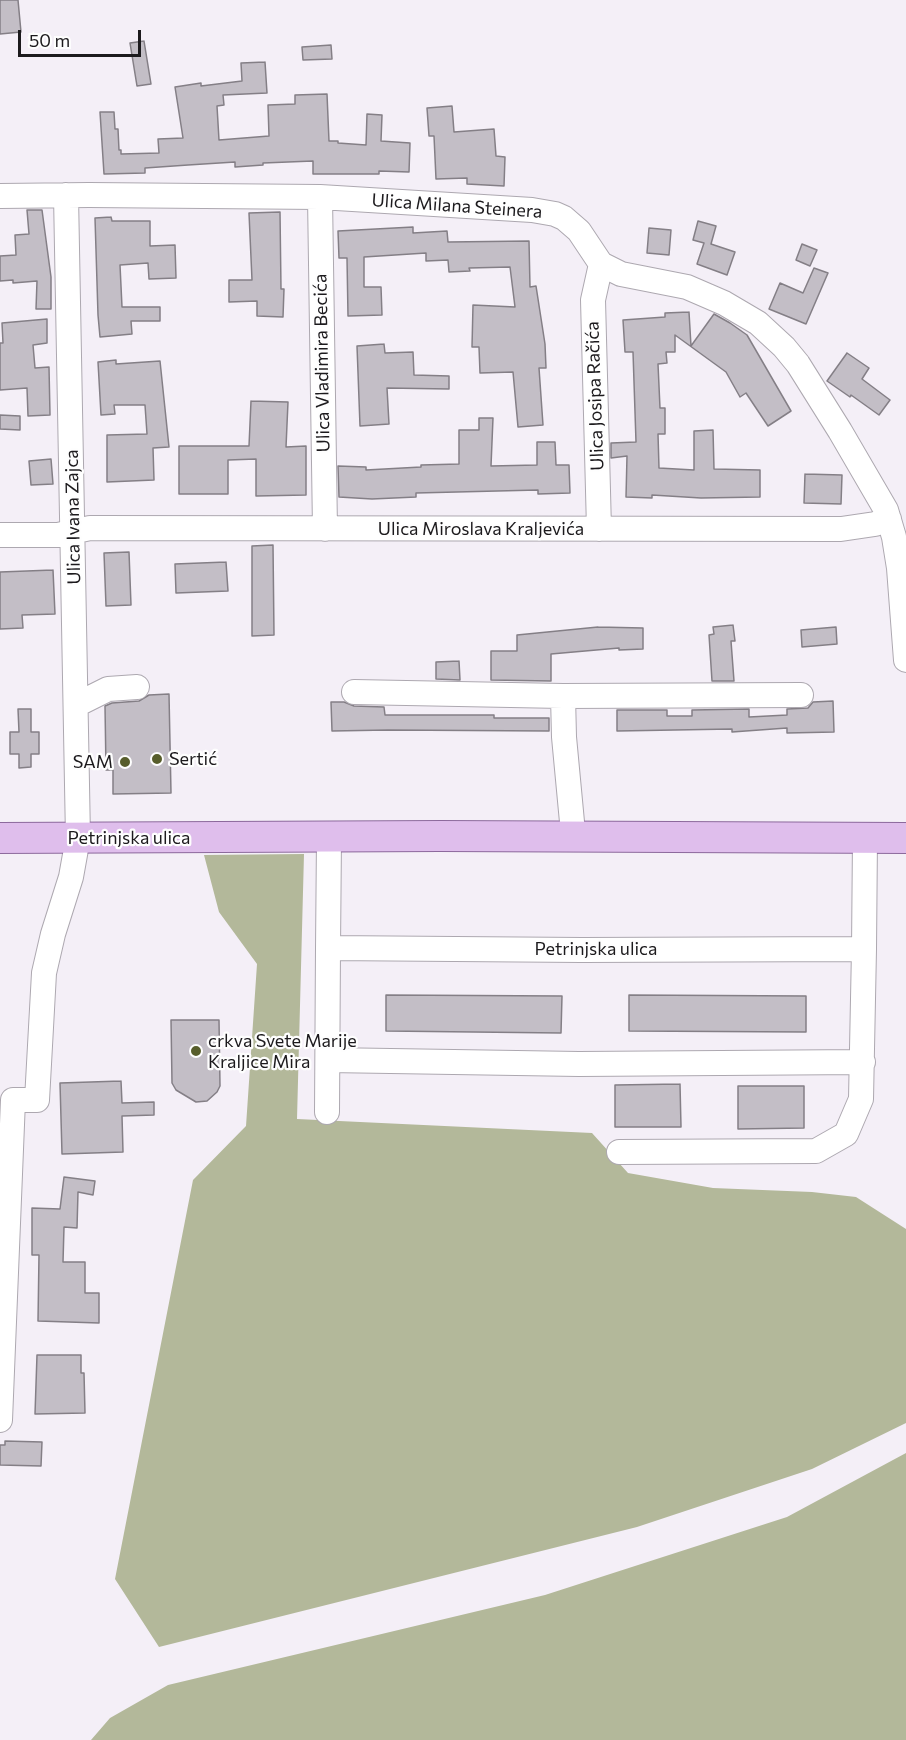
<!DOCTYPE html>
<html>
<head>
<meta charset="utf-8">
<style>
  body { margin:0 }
  #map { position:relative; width:906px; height:1740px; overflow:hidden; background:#f4eff7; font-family:Commissioner,sans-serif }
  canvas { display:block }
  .scale { position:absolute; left:18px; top:30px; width:123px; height:27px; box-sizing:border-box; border:3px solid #1c1a1d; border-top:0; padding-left:8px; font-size:18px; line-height:21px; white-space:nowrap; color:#1c1a1d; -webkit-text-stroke:4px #fefefe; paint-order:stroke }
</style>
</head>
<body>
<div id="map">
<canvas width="906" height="1740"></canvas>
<div class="scale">50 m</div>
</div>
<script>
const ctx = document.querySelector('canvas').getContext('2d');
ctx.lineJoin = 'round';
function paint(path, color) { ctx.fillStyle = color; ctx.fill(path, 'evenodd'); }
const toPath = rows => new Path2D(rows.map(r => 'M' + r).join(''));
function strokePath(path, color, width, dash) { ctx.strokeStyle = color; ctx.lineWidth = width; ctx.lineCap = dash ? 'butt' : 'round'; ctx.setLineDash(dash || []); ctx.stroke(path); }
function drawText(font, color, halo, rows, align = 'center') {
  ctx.font = font + ' Commissioner,sans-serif'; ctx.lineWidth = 4.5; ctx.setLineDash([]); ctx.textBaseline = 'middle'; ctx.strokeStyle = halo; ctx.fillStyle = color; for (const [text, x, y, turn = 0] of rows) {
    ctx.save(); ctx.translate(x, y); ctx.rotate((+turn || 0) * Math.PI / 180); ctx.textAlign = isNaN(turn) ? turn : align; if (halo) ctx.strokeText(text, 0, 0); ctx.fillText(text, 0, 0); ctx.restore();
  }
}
paint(toPath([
  [304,854,297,1119,592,1133,628,1173,713,1188,812,1192,856,1197,906,1229,906,1423,812,1469,637,1527,159,1647,115,1579,193,1180,246,1126,257,964,219,912,204,855],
  [906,1453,906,1740,91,1740,110,1718,168,1685,545,1595,787,1517]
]), '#b3b89a');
const building = toPath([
  [0,0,18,0,21,32,0,34,0,0],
  [144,41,151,84,137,86,130,43,144,41],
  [331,45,332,59,303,60,302,47,331,45],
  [265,62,267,93,223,95,224,105,217,106,219,140,269,136,268,105,295,104,295,95,327,94,329,141,338,141,338,143,366,145,367,114,382,115,381,141,410,143,409,172,379,171,379,174,313,174,313,161,263,163,263,165,235,167,235,162,188,165,145,168,145,173,104,174,100,112,114,112,115,129,118,129,119,150,121,150,121,154,159,153,158,139,183,138,175,87,201,83,201,86,242,81,241,63,265,62],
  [452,106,454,132,494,129,496,156,505,157,504,186,467,184,467,178,436,179,434,136,429,136,427,108,452,106],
  [27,210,42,210,51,277,51,309,36,309,37,281,13,283,13,280,0,281,0,256,16,255,15,235,29,234,27,210],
  [280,212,281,289,284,289,283,317,257,316,257,301,229,302,229,280,252,280,249,213,280,212],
  [111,217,112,221,150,221,150,246,175,245,176,278,149,279,148,263,120,265,122,307,160,307,160,321,131,321,132,334,100,337,98,315,95,218,111,217],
  [698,221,716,226,711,244,735,252,727,275,697,264,704,243,693,240,698,221],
  [413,227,413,233,447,231,448,242,529,241,530,287,536,286,545,344,546,368,539,368,543,425,518,427,513,372,480,373,479,347,472,347,473,305,515,307,510,267,469,268,470,271,449,272,448,260,426,261,426,253,364,257,364,287,381,287,382,315,348,316,347,258,339,258,338,231,413,227],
  [649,228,671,230,669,255,647,253,649,228],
  [802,244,817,250,810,266,796,260,802,244],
  [814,268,828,273,806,324,769,309,780,283,803,293,814,268],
  [689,312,691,346,714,314,730,323,747,335,791,411,768,426,746,393,740,397,726,372,675,335,675,352,666,352,667,363,658,364,660,408,665,408,665,434,658,434,659,468,694,470,694,431,713,430,714,469,760,470,760,497,701,498,652,495,652,498,626,497,627,456,611,458,611,443,636,442,633,352,625,352,623,320,665,317,665,313,689,312],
  [47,319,47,343,33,345,35,368,49,367,50,415,28,416,27,388,0,390,0,343,3,343,2,323,47,319],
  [384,344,385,353,413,352,414,375,449,376,449,389,387,388,389,424,360,426,357,346,384,344],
  [847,353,869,368,862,379,890,400,879,415,851,395,850,397,827,381,847,353],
  [116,360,116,364,160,361,169,447,153,448,154,480,107,482,107,435,147,434,145,405,114,405,115,414,101,415,98,362,116,360],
  [251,401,288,402,286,447,306,446,306,495,256,496,256,459,228,460,228,494,179,494,179,446,249,446,251,401],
  [0,415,20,416,20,430,0,429,0,415],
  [479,418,493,418,491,466,537,465,537,442,555,442,556,465,569,465,570,493,538,494,538,490,416,493,416,497,372,499,339,497,338,466,366,467,366,470,421,467,421,465,459,464,459,430,479,430,479,418],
  [51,459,53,484,31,485,29,461,51,459],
  [805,474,842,475,841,504,804,503,805,474],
  [273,545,274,635,252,636,252,546,273,545],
  [129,552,131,605,106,606,104,553,129,552],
  [226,562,228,591,176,593,175,564,226,562],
  [53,570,55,614,22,615,23,628,0,629,0,572,53,570],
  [733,625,735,641,731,641,734,681,712,681,709,635,714,634,713,627,733,625],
  [598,627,643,628,643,649,619,650,619,648,551,654,551,681,491,680,491,651,517,651,517,635,598,627],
  [836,627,837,644,802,647,801,630,836,627],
  [459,661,460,680,436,679,436,662,459,661],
  [169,694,171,793,113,794,113,770,106,770,105,706,112,703,139,701,149,695,169,694],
  [833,701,834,732,787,733,787,728,732,732,732,729,617,731,617,710,667,710,667,716,692,716,692,710,749,709,749,717,787,715,787,709,808,708,813,702,833,701],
  [331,702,344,702,354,706,384,707,385,715,494,715,494,718,549,718,549,731,388,730,332,731,331,702],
  [18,709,31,709,31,732,39,732,39,754,31,754,31,767,19,768,19,754,10,754,10,732,19,732,18,709],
  [386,995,562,996,561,1033,386,1031,386,995],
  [629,995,806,996,806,1032,629,1031,629,995],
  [171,1020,219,1020,220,1086,217,1092,207,1101,196,1102,176,1090,172,1083,171,1020],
  [121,1081,122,1103,154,1102,154,1115,122,1116,123,1152,62,1154,60,1083,121,1081],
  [680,1084,681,1127,615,1127,615,1085,680,1084],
  [738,1086,804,1086,804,1128,738,1129,738,1086],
  [64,1177,95,1181,93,1195,78,1192,77,1228,64,1227,63,1262,85,1262,85,1293,99,1293,99,1323,38,1321,39,1255,32,1255,32,1208,60,1209,64,1177],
  [37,1355,81,1355,81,1373,84,1373,85,1413,35,1414,37,1355],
  [5,1441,42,1442,41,1466,0,1465,0,1445,5,1445,5,1441]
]);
paint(building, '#c3bec6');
strokePath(building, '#847f86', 1.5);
const minor = toPath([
  [0,196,89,195,320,197,532,210,555,214,564,218,579,231,601,264,621,274,687,287,724,303,758,323,784,347,798,364,840,431,886,510,894,537,899,568,906,660],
  [320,197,325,529],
  [599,529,593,300,601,264],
  [0,535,58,535,90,528,841,529,875,524,889,519],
  [354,692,563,696,801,695],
  [563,696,564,737,572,822,572,837],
  [76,705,108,689,137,687],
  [329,838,328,948,582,950,864,949,865,838],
  [328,1060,579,1064,863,1062],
  [327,1112,328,948],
  [619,1152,816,1151,846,1134,861,1099,864,949],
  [0,1420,13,1100,37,1100,44,973,53,934,71,877,78,838,66,195]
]);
const major = toPath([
  [0,838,441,836,906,838]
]);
strokePath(minor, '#ada8b0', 26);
strokePath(major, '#8c699c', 32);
strokePath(minor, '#fff', 24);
strokePath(major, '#dfbeec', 30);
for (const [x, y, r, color] of [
  [157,759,6,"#575d2b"],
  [125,762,6,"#575d2b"],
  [196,1051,6,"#575d2b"]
]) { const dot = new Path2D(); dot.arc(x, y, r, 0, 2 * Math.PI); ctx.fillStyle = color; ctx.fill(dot); strokePath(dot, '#fefefe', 2); }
drawText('18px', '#1c1a1d', '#fefefe', [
  ["Ulica Milana Steinera",457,206,4],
  ["Ulica Vladimira Becića",322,363,-91],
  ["Ulica Josipa Račića",595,396,-92],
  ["Ulica Ivana Zajca",73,517,-91],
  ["Ulica Miroslava Kraljevića",481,529],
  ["Petrinjska ulica",129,838],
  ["Petrinjska ulica",596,949]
]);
drawText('18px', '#1c1a1d', '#fefefe', [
  ["Sertić",169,759],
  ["SAM",113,762,"right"],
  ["crkva Svete Marije",208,1041],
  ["Kraljice Mira",208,1062]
], 'left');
</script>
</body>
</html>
